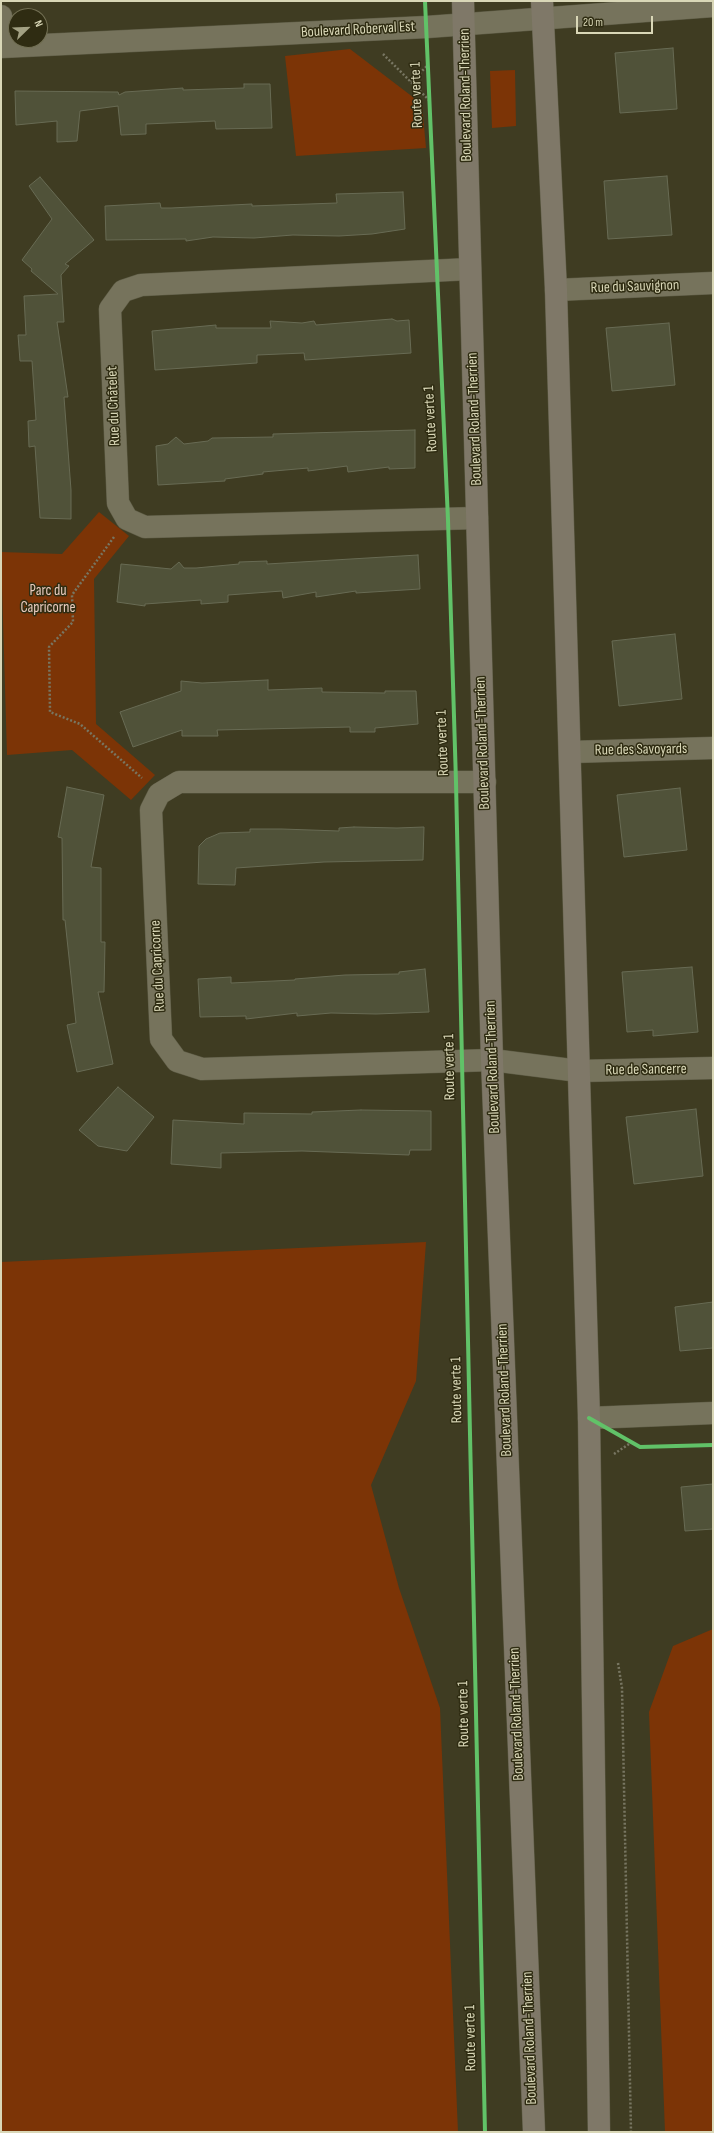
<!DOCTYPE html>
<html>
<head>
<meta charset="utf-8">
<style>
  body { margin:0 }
  #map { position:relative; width:714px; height:2133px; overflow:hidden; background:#3f3c22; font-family:"Sofia Sans Condensed",sans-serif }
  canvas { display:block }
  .frame { position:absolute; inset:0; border:2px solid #d9d7b7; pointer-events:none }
  .north { position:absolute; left:8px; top:8px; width:40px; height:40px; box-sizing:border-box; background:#2f2c12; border:1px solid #737054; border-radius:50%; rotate:67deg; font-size:11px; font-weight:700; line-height:16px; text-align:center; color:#d9d7b7 }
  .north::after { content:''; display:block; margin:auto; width:14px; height:18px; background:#a3a183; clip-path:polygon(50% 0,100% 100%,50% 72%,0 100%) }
  .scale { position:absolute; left:576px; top:16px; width:77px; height:18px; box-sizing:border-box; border:2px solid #d9d7b7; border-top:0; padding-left:5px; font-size:12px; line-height:14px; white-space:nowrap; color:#d9d7b7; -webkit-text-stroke:3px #2f2c12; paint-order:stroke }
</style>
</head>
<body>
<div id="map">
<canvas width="714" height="2133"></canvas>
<div class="frame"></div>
<div class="north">N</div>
<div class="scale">20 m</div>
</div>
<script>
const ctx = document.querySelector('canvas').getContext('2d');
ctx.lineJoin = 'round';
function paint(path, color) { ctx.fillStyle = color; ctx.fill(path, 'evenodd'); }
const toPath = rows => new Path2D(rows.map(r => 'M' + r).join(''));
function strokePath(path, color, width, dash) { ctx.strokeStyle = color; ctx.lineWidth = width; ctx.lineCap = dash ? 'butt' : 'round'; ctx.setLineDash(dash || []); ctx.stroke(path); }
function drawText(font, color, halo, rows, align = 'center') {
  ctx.font = font + ' "Sofia Sans Condensed",sans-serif'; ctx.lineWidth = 3; ctx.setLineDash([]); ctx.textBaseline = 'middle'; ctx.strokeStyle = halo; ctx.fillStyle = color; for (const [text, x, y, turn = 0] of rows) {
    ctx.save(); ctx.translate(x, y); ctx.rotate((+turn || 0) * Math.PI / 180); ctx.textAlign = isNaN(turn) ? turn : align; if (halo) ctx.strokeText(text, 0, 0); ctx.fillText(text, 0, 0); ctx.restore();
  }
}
paint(toPath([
  [350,49,422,104,426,148,296,156,285,56],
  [515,70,516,126,492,128,490,71],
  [99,512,129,536,94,579,96,724,155,775,131,800,72,750,7,755,1,552,62,554],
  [426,1242,416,1381,371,1485,399,1588,440,1708,458,2132,1,2132,1,1262],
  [713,1629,713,2132,665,2132,649,1712,673,1646]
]), '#7c3406');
const building = toPath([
  [673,48,677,109,620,113,615,53,673,48],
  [244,84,270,84,272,128,216,129,215,121,146,124,146,134,121,135,118,106,80,111,77,141,57,142,57,121,16,125,15,91,118,92,119,95,125,92,183,88,183,90,244,88,244,84],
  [667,176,672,235,608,239,604,181,667,176],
  [40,177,94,240,65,264,69,266,61,275,64,322,57,322,68,397,64,397,71,490,71,519,40,518,35,446,29,447,28,421,36,420,32,361,20,361,18,335,26,335,24,296,58,294,31,271,32,269,22,260,52,219,29,186,40,177],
  [403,192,405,229,372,234,339,236,293,235,254,238,213,237,186,241,186,239,106,240,105,206,160,203,161,208,171,208,252,204,252,206,337,203,336,194,403,192],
  [392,319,397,321,409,320,411,353,305,360,304,353,257,355,257,363,155,370,152,331,216,325,216,328,271,328,270,321,302,323,314,321,316,325,392,319],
  [669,323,675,385,612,391,606,328,669,323],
  [415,430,415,468,389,469,389,467,348,472,347,466,308,471,308,468,263,472,263,474,225,479,225,481,158,485,156,446,168,444,176,437,184,444,208,441,212,438,273,437,273,434,415,430],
  [418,555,420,589,356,593,356,591,316,597,316,592,283,598,282,591,228,595,228,602,201,604,201,600,145,604,145,606,117,602,121,564,171,569,179,562,184,568,196,568,239,564,239,562,267,561,267,564,418,555],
  [675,634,682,699,619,706,612,641,675,634],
  [268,680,268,690,322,688,322,692,385,693,385,691,416,691,418,724,375,728,375,732,350,732,350,727,217,730,218,736,182,736,182,730,133,747,120,712,181,691,181,681,202,683,268,680],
  [67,787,104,795,91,867,101,868,101,942,105,942,104,992,98,992,113,1064,77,1072,67,1025,76,1023,65,920,63,920,62,838,58,837,67,787],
  [680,788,687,850,624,857,617,795,680,788],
  [354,827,397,828,424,827,423,860,324,862,236,868,235,885,198,884,199,846,206,839,220,833,250,832,250,829,282,829,339,831,339,828,354,827],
  [692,967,698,1032,653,1036,653,1030,627,1032,622,972,692,967],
  [425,969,429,1012,376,1014,331,1013,297,1016,297,1013,246,1019,246,1016,200,1017,198,979,231,977,231,983,295,980,295,979,345,975,399,974,399,972,425,969],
  [118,1087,154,1117,127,1151,98,1146,79,1130,118,1087],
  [696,1109,703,1176,634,1184,626,1117,696,1109],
  [361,1110,431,1111,431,1150,410,1150,409,1155,302,1151,221,1153,221,1168,171,1164,173,1120,244,1124,244,1113,312,1114,312,1112,361,1110],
  [713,1302,713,1348,680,1351,675,1307,713,1302],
  [713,1484,713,1529,685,1531,681,1487,713,1484]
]);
paint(building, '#505239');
strokePath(building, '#686b54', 1);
const minor = toPath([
  [1,16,2,47],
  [1,47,427,27,713,6],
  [470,269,141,285,123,291,110,309,118,503,127,519,145,527,477,518],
  [556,290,713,283],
  [570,752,713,748],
  [485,782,179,782,159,794,151,810,161,1039,177,1061,202,1069,492,1060,579,1071,713,1068],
  [589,1418,713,1413]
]);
const major = toPath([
  [463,1,492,1060,534,2132],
  [542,1,556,290,589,1418,599,2132]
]);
strokePath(minor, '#5c5a44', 23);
strokePath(major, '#5c5a44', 23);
strokePath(toPath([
  [383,54,429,100],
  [411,82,428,65],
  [114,537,72,595,73,622,49,647,50,712,80,724,142,778],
  [614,1454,632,1442],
  [618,1663,622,1688,631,2132]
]), '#787662', 2.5, [2, 2]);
strokePath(minor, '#76735c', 22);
strokePath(major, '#7f7868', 22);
strokePath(toPath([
  [425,1,448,520,456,782,485,2132],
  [589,1418,640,1447,713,1445]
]), '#61c268', 4);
drawText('15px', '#d9d7b7', '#2f2c12', [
  ["Boulevard Roberval Est",358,30,-3],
  ["Route verte 1",417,95,-92],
  ["Boulevard Roland-Therrien",466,95,-91],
  ["Rue du Sauvignon",635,287,-2],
  ["Rue du Châtelet",114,406,-92],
  ["Route verte 1",431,419,-93],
  ["Boulevard Roland-Therrien",475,419,-92],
  ["Route verte 1",443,743,-92],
  ["Boulevard Roland-Therrien",483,743,-92],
  ["Rue des Savoyards",641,750,-1],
  ["Rue du Capricorne",158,966,-93],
  ["Route verte 1",450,1067,-91],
  ["Boulevard Roland-Therrien",493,1067,-92],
  ["Rue de Sancerre",646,1070,-1],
  ["Route verte 1",457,1390,-91],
  ["Boulevard Roland-Therrien",505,1390,-92],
  ["Route verte 1",464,1714,-91],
  ["Boulevard Roland-Therrien",517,1714,-92],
  ["Route verte 1",471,2038,-91],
  ["Boulevard Roland-Therrien",530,2038,-92]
]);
drawText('15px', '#ebccbf', '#2f2c12', [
  ["Parc du",48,591],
  ["Capricorne",48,608]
]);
</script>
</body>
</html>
